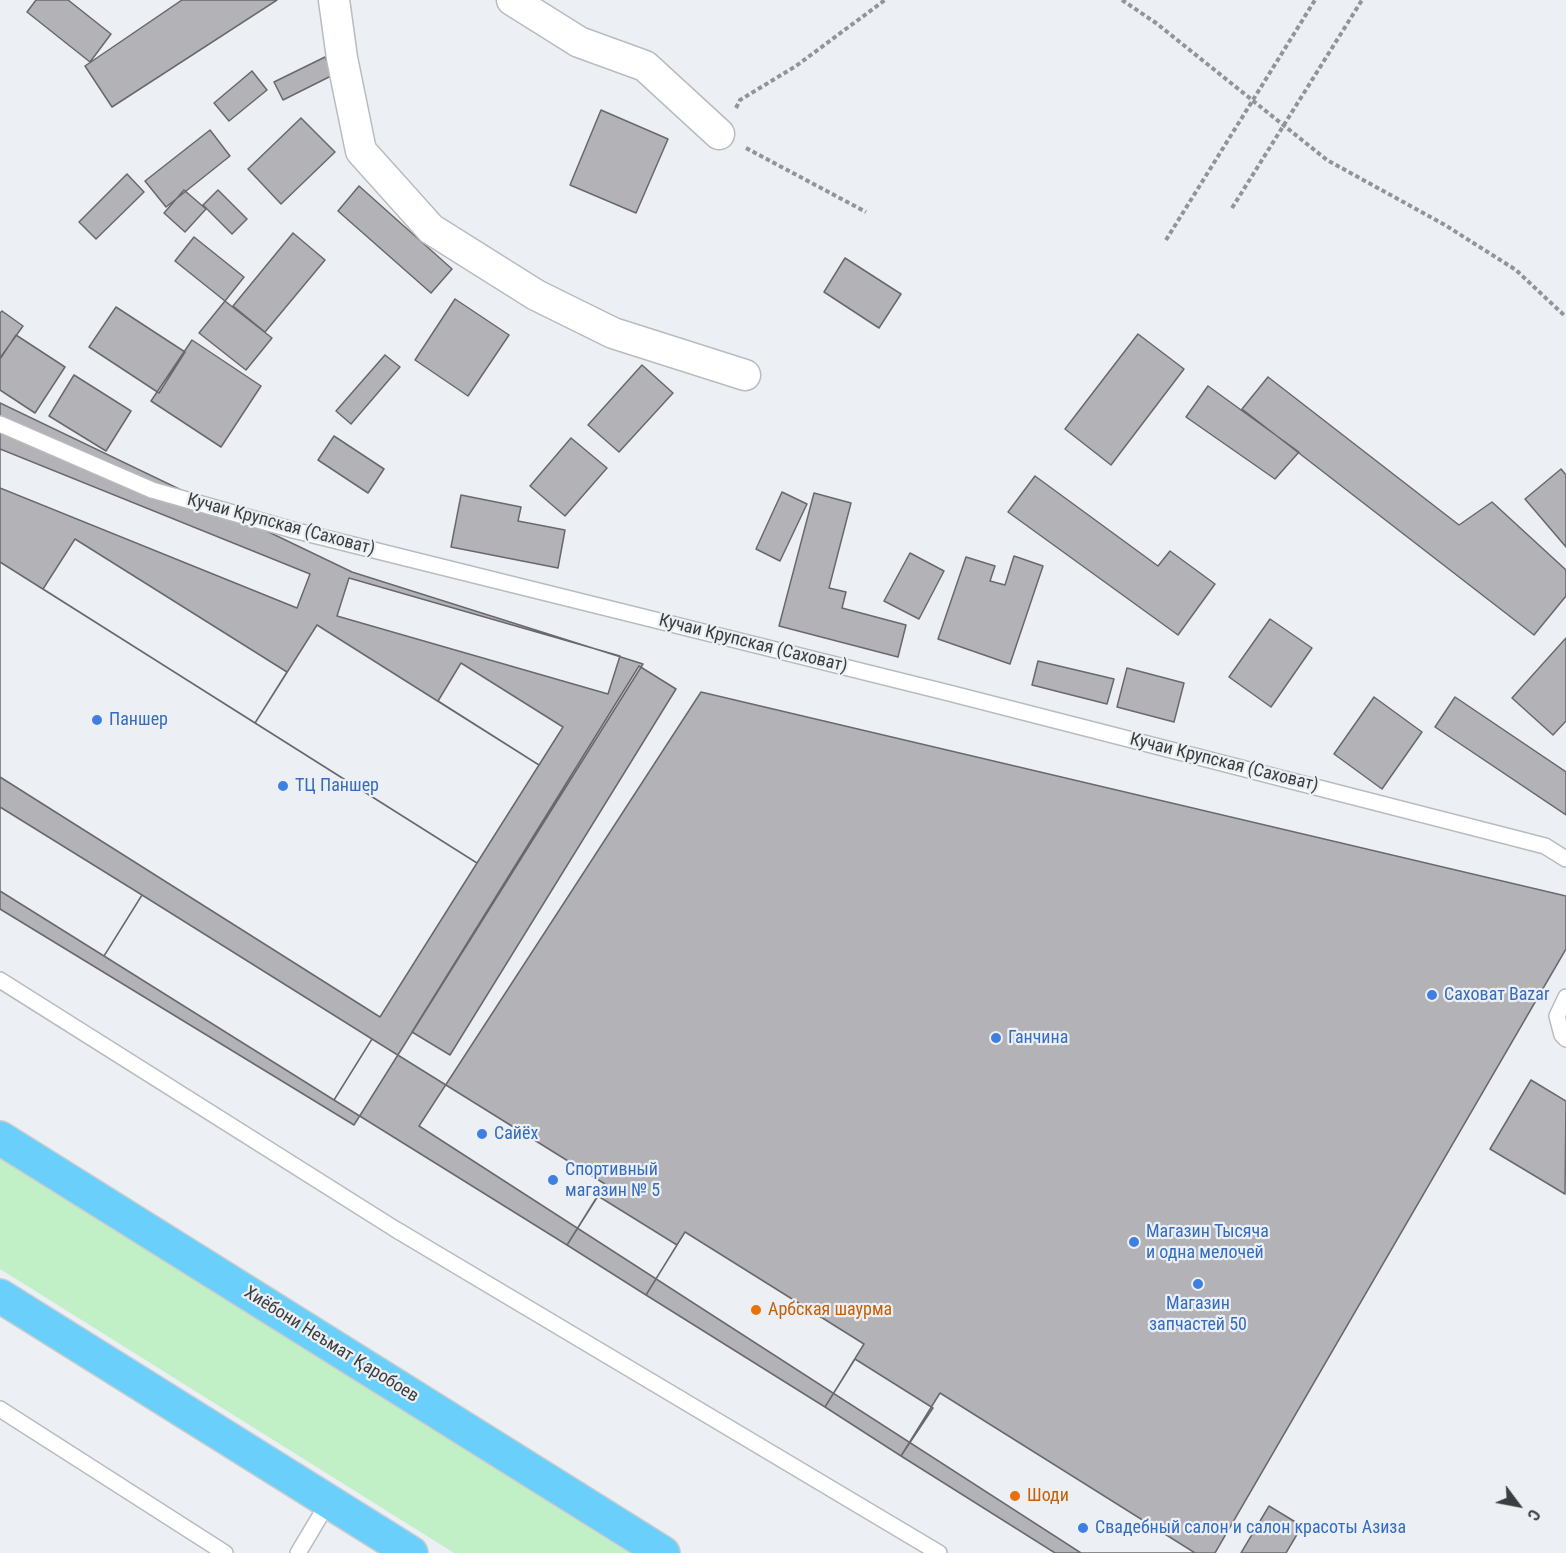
<!DOCTYPE html>
<html>
<head>
<meta charset="utf-8">
<style>
  body { margin:0 }
  #map { position:relative; width:1566px; height:1553px; overflow:hidden; background:#ecf0f4; font-family:"Roboto Condensed",sans-serif }
  canvas { display:block }
  .north { position:absolute; left:1488px; top:1475px; width:60px; height:60px; -webkit-text-stroke:4px #ecf0f4; paint-order:stroke; rotate:122deg; font-size:16px; font-weight:700; line-height:24px; text-align:center; color:#3b3d3e }
  .north::after { content:''; display:block; margin:auto; width:21px; height:27px; background:#3b3d3e; clip-path:polygon(50% 0,100% 100%,50% 72%,0 100%) }
</style>
</head>
<body>
<div id="map">
<canvas width="1566" height="1553"></canvas>
<div class="north">С</div>
</div>
<script>
const ctx = document.querySelector('canvas').getContext('2d');
ctx.lineJoin = 'round';
function paint(path, color) { ctx.fillStyle = color; ctx.fill(path, 'evenodd'); }
const toPath = rows => new Path2D(rows.map(r => 'M' + r).join(''));
function strokePath(path, color, width, dash) { ctx.strokeStyle = color; ctx.lineWidth = width; ctx.lineCap = dash ? 'butt' : 'round'; ctx.setLineDash(dash || []); ctx.stroke(path); }
function drawText(font, color, halo, rows, align = 'center') {
  ctx.font = font + ' "Roboto Condensed",sans-serif'; ctx.lineWidth = 4.5; ctx.setLineDash([]); ctx.textBaseline = 'middle'; ctx.strokeStyle = halo; ctx.fillStyle = color; for (const [text, x, y, turn = 0] of rows) {
    ctx.save(); ctx.translate(x, y); ctx.rotate((+turn || 0) * Math.PI / 180); ctx.textAlign = isNaN(turn) ? turn : align; if (halo) ctx.strokeText(text, 0, 0); ctx.fillText(text, 0, 0); ctx.restore();
  }
}
paint(toPath([
  [0,1156,629,1553,454,1553,0,1269]
]), '#c1f0c7');
const building = toPath([
  [36,0,68,0,111,34,90,62,27,12,36,0],
  [182,0,277,0,112,107,85,66,182,0],
  [325,57,333,75,283,100,274,82,325,57],
  [252,71,267,90,229,121,214,103,252,71],
  [601,110,668,139,636,213,570,185,601,110],
  [301,118,335,152,281,204,248,169,301,118],
  [210,130,230,156,166,207,145,181,210,130],
  [127,174,144,192,96,239,79,222,127,174],
  [359,186,452,269,431,293,338,211,359,186],
  [184,190,206,209,185,232,164,213,184,190],
  [218,190,247,219,232,234,203,205,218,190],
  [293,233,325,260,265,332,233,306,293,233],
  [194,237,244,277,225,301,175,261,194,237],
  [845,258,901,294,879,328,824,292,845,258],
  [455,299,509,335,468,396,415,360,455,299],
  [225,301,272,338,246,370,199,333,225,301],
  [116,307,185,352,159,393,89,347,116,307],
  [2,311,23,326,0,358,0,313,2,311],
  [1138,334,1184,369,1111,465,1065,429,1138,334],
  [16,335,65,367,35,413,0,390,0,359,16,335],
  [192,340,261,386,221,447,151,401,192,340],
  [385,355,400,367,351,424,336,411,385,355],
  [642,365,673,393,619,452,588,425,642,365],
  [74,375,131,411,106,451,49,416,74,375],
  [1268,377,1459,525,1492,502,1566,570,1566,596,1534,635,1242,409,1268,377],
  [1208,386,1299,452,1275,479,1186,417,1208,386],
  [0,403,352,572,643,664,354,1125,0,909,0,403],
  [334,436,384,469,368,493,318,460,334,436],
  [571,438,607,468,565,516,530,486,571,438],
  [0,449,310,574,297,608,0,488,0,449],
  [1561,469,1566,475,1566,547,1525,499,1561,469],
  [1035,476,1158,566,1170,551,1215,584,1178,635,1008,512,1035,476],
  [782,492,807,504,780,561,756,549,782,492],
  [814,493,851,503,829,588,846,592,842,608,906,625,898,657,779,626,814,493],
  [461,495,521,507,518,521,565,530,558,568,451,547,461,495],
  [75,539,287,672,255,723,43,589,75,539],
  [910,553,944,571,919,619,884,601,910,553],
  [1014,556,1043,566,1010,664,938,639,966,557,995,566,990,581,1005,585,1014,556],
  [0,562,477,863,380,1017,0,777,0,562],
  [349,578,620,656,608,694,337,616,349,578],
  [1270,619,1312,648,1271,707,1229,677,1270,619],
  [317,625,539,765,477,863,255,723,317,625],
  [1566,638,1566,721,1553,735,1512,698,1566,638],
  [1038,661,1114,679,1107,704,1032,685,1038,661],
  [461,663,563,727,539,765,438,701,461,663],
  [639,666,676,689,450,1055,412,1032,639,666],
  [1127,668,1184,683,1174,722,1117,707,1127,668],
  [701,692,1566,896,1566,949,1215,1553,1081,1553,419,1126,701,692],
  [1374,697,1422,732,1382,789,1334,754,1374,697],
  [1455,697,1566,772,1566,815,1435,727,1455,697],
  [0,807,142,895,104,956,0,891,0,807],
  [142,895,372,1039,334,1100,104,956,142,895],
  [372,1039,605,1184,567,1245,334,1100,372,1039],
  [1531,1080,1566,1101,1565,1194,1490,1149,1531,1080],
  [598,1196,677,1245,646,1295,567,1245,598,1196],
  [685,1232,864,1344,825,1407,646,1295,685,1232],
  [855,1359,933,1408,901,1456,825,1407,855,1359],
  [940,1393,1195,1553,1055,1553,901,1456,940,1393],
  [1269,1506,1302,1526,1286,1553,1241,1553,1269,1506]
]);
paint(building, '#b3b2b7');
strokePath(building, '#69686c', 1.5);
const service = toPath([
  [0,424,152,490,293,530,949,693,1514,838,1545,846,1566,859],
  [0,980,395,1229,939,1553],
  [1566,997,1557,1016,1562,1035,1566,1039],
  [0,1409,225,1553],
  [298,1553,329,1501]
]);
const minor = toPath([
  [334,0,342,58,361,151,431,229,536,295,613,333,745,375],
  [512,0,579,42,645,66,719,134]
]);
const trunk = toPath([
  [0,1138,663,1553],
  [0,1296,411,1553]
]);
strokePath(service, '#b8bcc0', 18);
strokePath(minor, '#b8bcc0', 33);
strokePath(trunk, '#cccdcd', 36);
strokePath(toPath([
  [1122,0,1156,23,1327,160,1445,225,1516,270,1566,317],
  [736,108,740,100,796,66,885,0],
  [746,148,866,212],
  [1232,208,1362,0],
  [1166,240,1315,0]
]), '#929598', 4, [4.5, 3]);
strokePath(service, '#fff', 15);
strokePath(minor, '#fff', 30);
strokePath(trunk, '#6ad0fb', 33);
for (const [x, y, r, color] of [
  [97,720,6,"#3f7fe0"],
  [283,786,6,"#3f7fe0"],
  [1432,995,6,"#3f7fe0"],
  [996,1038,6,"#3f7fe0"],
  [482,1134,6,"#3f7fe0"],
  [553,1180,6,"#3f7fe0"],
  [1134,1242,6,"#3f7fe0"],
  [1198,1284,6,"#3f7fe0"],
  [756,1310,6,"#e8710a"],
  [1015,1496,6,"#e8710a"],
  [1083,1528,6,"#3f7fe0"]
]) { const dot = new Path2D(); dot.arc(x, y, r, 0, 2 * Math.PI); ctx.fillStyle = color; ctx.fill(dot); strokePath(dot, '#ecf0f4', 2); }
drawText('18px', '#3b3d3e', '#ecf0f4', [
  ["Кучаи Крупская (Саховат)",281,525,15],
  ["Кучаи Крупская (Саховат)",753,644,14],
  ["Кучаи Крупская (Саховат)",1224,763,14],
  ["Хиёбони Неъмат Қаробоев",331,1345,32]
]);
drawText('18px', '#366cbe', '#ecf0f4', [
  ["Паншер",109,720],
  ["ТЦ Паншер",295,786],
  ["Саховат Bazar",1444,995],
  ["Ганчина",1008,1038],
  ["Сайёх",494,1134],
  ["Спортивный",565,1170],
  ["магазин № 5",565,1191],
  ["Магазин Тысяча",1146,1232],
  ["и одна мелочей",1146,1253],
  ["Магазин",1198,1304,"center"],
  ["запчастей 50",1198,1325,"center"],
  ["Свадебный салон и салон красоты Азиза",1095,1528]
], 'left');
drawText('18px', '#c56008', '#ecf0f4', [
  ["Арбская шаурма",768,1310],
  ["Шоди",1027,1496]
], 'left');
</script>
</body>
</html>
